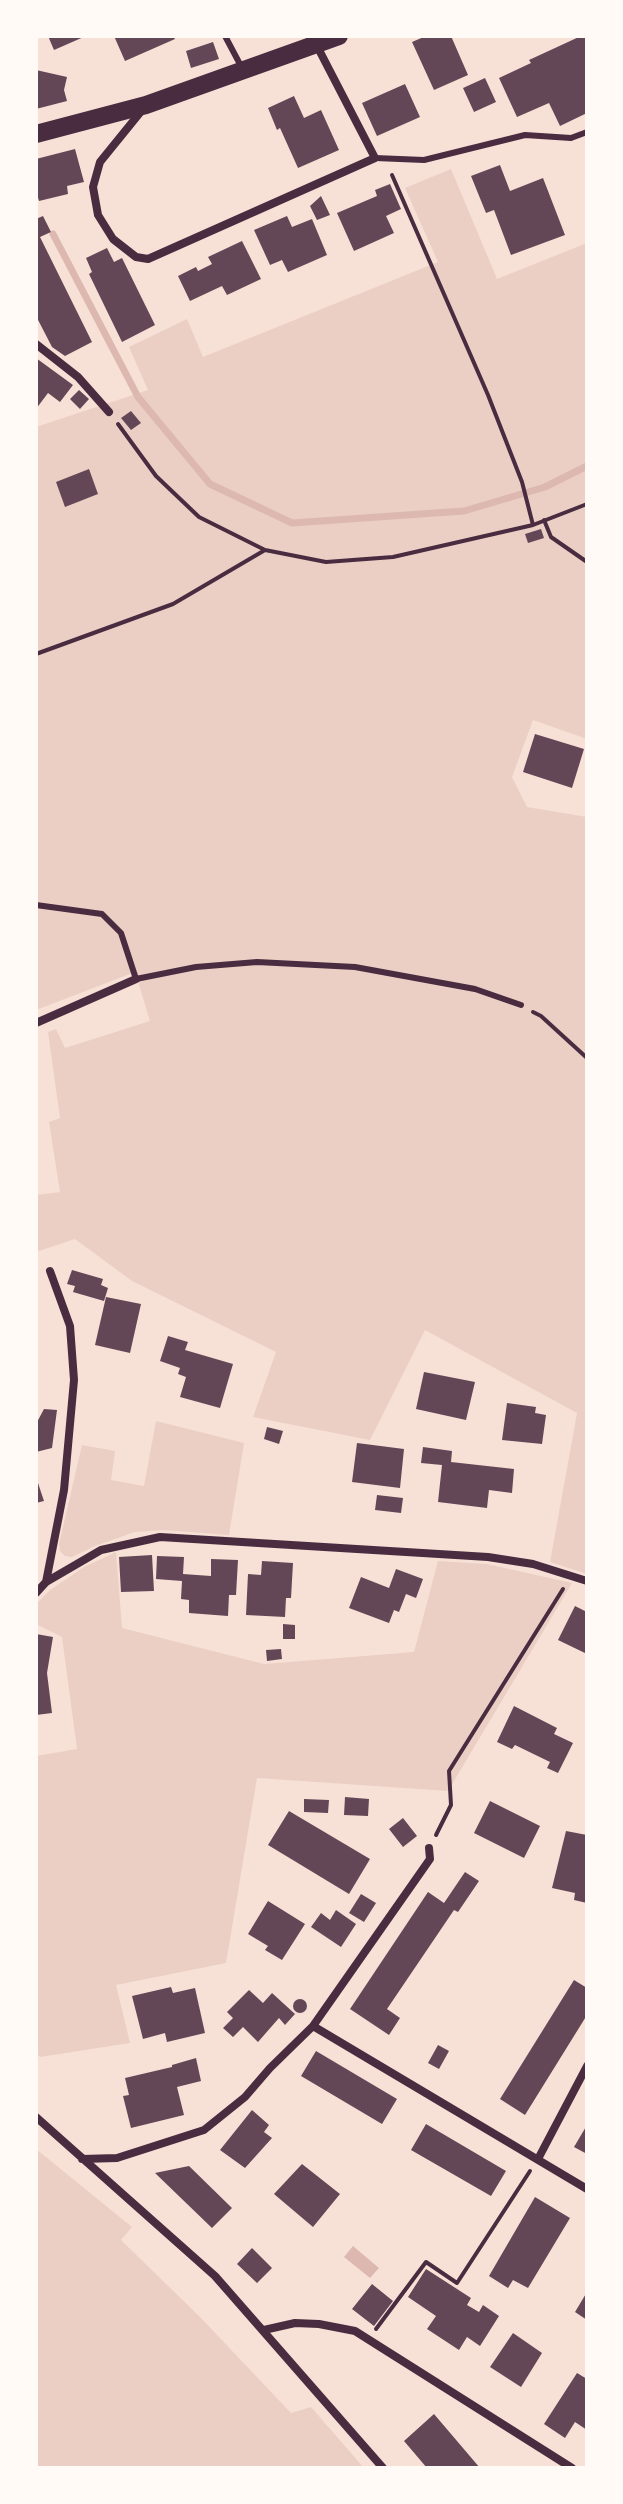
<!DOCTYPE html>
<html>
<head>
<meta charset="utf-8">
<style>
  body { margin:0 }
  #map { position:relative; width:623px; height:2504px; overflow:hidden; background:#f7e1d7; font-family:Barlow,sans-serif }
  canvas { display:block }
  .frame { position:absolute; inset:0; border:38px solid #fffaf5; pointer-events:none }
</style>
</head>
<body>
<div id="map">
<canvas width="623" height="2504"></canvas>
<div class="frame"></div>
</div>
<script>
const ctx = document.querySelector('canvas').getContext('2d');
ctx.lineJoin = 'round';
function paint(path, color) { ctx.fillStyle = color; ctx.fill(path, 'evenodd'); }
const toPath = rows => new Path2D(rows.map(r => 'M' + r).join(''));
function strokePath(path, color, width, dash) { ctx.strokeStyle = color; ctx.lineWidth = width; ctx.lineCap = dash ? 'butt' : 'round'; ctx.setLineDash(dash || []); ctx.stroke(path); }
paint(toPath([
  [451,169,497,279,587,243,587,739,533,720,512,777,527,807,587,817,587,1574,550,1562,577,1413,425,1330,370,1440,253,1417,276,1352,132,1281,75,1239,39,1251,36,1247,36,1195,60,1192,49,1122,60,1118,48,1032,56,1029,65,1048,150,1021,135,972,36,1010,36,427,148,390,129,347,187,319,203,357,438,262,405,188],
  [156,1421,244,1443,229,1535,163,1530,135,1532,95,1546,72,1557,65,1556,60,1551,59,1544,82,1445,115,1451,111,1480,144,1486],
  [116,1552,122,1628,264,1664,414,1652,438,1561,487,1564,572,1583,448,1791,257,1778,226,1963,116,1985,130,2043,40,2057,36,2053,36,1756,77,1749,62,1637,36,1624,36,1604,50,1590,84,1567],
  [36,2149,132,2227,121,2240,201,2318,291,2413,311,2407,364,2468,36,2468]
]), '#ebcfc5');
paint(toPath([
  [353,2246,379,2268,370,2278,344,2257]
]), '#dcb8b0');
strokePath(toPath([
  [53,234,138,397,210,484,292,523,464,511,545,487,587,466]
]), '#dcb8b0', 7);
paint(toPath([
  [48,36,86,36,54,50],
  [114,36,173,36,175,39,125,61],
  [426,36,451,36,468,75,434,90,412,42],
  [581,36,587,36,587,113,560,126,549,103,517,117,499,78,531,63,529,60],
  [213,42,219,59,191,68,186,51],
  [36,70,67,77,64,90,67,101,36,109],
  [485,78,496,102,474,112,463,88],
  [405,84,420,117,377,136,362,103],
  [294,96,304,118,321,110,339,150,298,168,280,128,277,130,268,108],
  [75,149,84,182,67,186,68,194,39,201,36,191,36,159],
  [500,165,510,191,543,178,565,235,511,255,494,210,486,213,471,176],
  [390,184,401,209,386,216,394,233,354,251,337,213,377,196,375,190],
  [321,196,330,215,317,220,310,206],
  [43,216,51,232,40,237,92,342,65,356,52,347,36,316,36,219],
  [287,216,292,227,312,219,327,255,288,272,282,260,270,265,254,230],
  [242,241,261,279,227,295,222,286,190,301,178,276,196,267,198,271,212,264,208,257],
  [107,248,114,262,122,258,155,325,122,342,89,274,92,272,86,258],
  [36,358,73,385,60,402,48,393,36,409],
  [79,390,89,399,80,409,70,399],
  [131,411,141,423,131,430,121,418],
  [89,469,98,494,65,507,56,482],
  [541,529,544,538,528,543,525,534],
  [535,734,584,749,572,788,523,772],
  [72,1270,103,1279,101,1285,108,1288,104,1301,73,1292,75,1286,67,1284],
  [106,1297,141,1304,130,1353,95,1345],
  [168,1336,188,1342,185,1350,233,1364,220,1408,180,1397,186,1377,178,1374,180,1368,160,1361],
  [424,1372,475,1382,466,1420,416,1409],
  [507,1403,536,1407,535,1413,546,1415,542,1444,502,1440],
  [44,1409,57,1410,52,1448,36,1452,36,1424],
  [267,1427,283,1431,279,1444,264,1439],
  [357,1443,404,1449,400,1488,352,1482],
  [423,1447,452,1451,451,1462,514,1469,512,1493,489,1490,487,1508,438,1502,442,1465,421,1463],
  [36,1477,44,1501,36,1503],
  [377,1495,403,1498,401,1513,375,1510],
  [152,1555,154,1591,121,1592,119,1557],
  [157,1556,184,1557,183,1574,211,1576,211,1559,238,1560,236,1595,229,1595,228,1616,189,1613,189,1600,181,1599,182,1581,156,1579],
  [262,1561,293,1563,291,1598,286,1598,285,1617,246,1615,248,1574,261,1575],
  [396,1569,423,1579,416,1598,406,1594,399,1612,394,1610,389,1623,349,1608,361,1577,389,1588],
  [575,1606,587,1612,587,1654,558,1640],
  [283,1624,295,1625,295,1639,283,1639],
  [36,1634,53,1637,47,1673,52,1713,36,1715],
  [281,1649,282,1659,267,1661,266,1650],
  [514,1706,557,1728,554,1734,573,1743,558,1773,547,1768,550,1762,515,1745,512,1749,497,1742],
  [345,1797,369,1799,368,1816,344,1815],
  [304,1799,329,1800,328,1813,304,1812],
  [490,1801,540,1826,524,1858,474,1833],
  [289,1811,370,1859,349,1894,268,1845],
  [403,1818,417,1836,403,1847,389,1829],
  [566,1831,587,1835,587,1903,574,1900,575,1893,552,1888],
  [465,1872,479,1881,458,1912,454,1910,387,2009,400,2018,389,2035,350,2009,428,1892,444,1903],
  [361,1894,376,1903,364,1922,349,1913],
  [268,1901,305,1924,282,1960,265,1950,268,1946,248,1934],
  [336,1910,356,1924,341,1947,311,1927,321,1913,330,1920],
  [574,1980,587,1988,587,2015,525,2115,500,2099],
  [171,1987,173,1993,195,1988,205,2033,167,2042,165,2033,143,2039,132,1996],
  [249,1990,263,2003,272,1993,295,2014,285,2025,279,2018,258,2042,243,2027,233,2037,223,2028,233,2018,227,2012],
  '293 2006a7 7 0 1 1 14 0a7 7 0 1 1-14 0Z',
  [438,2045,449,2051,439,2069,428,2063],
  [316,2051,397,2099,382,2124,301,2076],
  [196,2058,201,2081,177,2087,184,2115,131,2128,123,2096,129,2095,125,2078,172,2067,172,2065],
  [252,2110,269,2125,264,2132,272,2138,245,2168,220,2150],
  [426,2124,506,2171,491,2196,411,2150],
  [587,2125,587,2154,574,2147],
  [302,2164,340,2194,313,2227,274,2194],
  [189,2166,232,2208,212,2228,155,2173],
  [535,2197,570,2218,528,2288,513,2280,508,2288,489,2276],
  [252,2248,272,2268,257,2283,237,2264],
  [426,2269,471,2298,467,2305,479,2312,483,2305,499,2316,480,2346,467,2337,459,2350,427,2329,436,2316,408,2297],
  [372,2284,393,2301,374,2326,352,2309],
  [587,2292,587,2320,575,2312],
  [513,2333,542,2353,521,2387,490,2367],
  [577,2373,587,2379,587,2430,575,2422,565,2438,544,2424],
  [434,2414,480,2468,427,2468,404,2441]
]), '#644757');
strokePath(toPath([
  [392,175,488,395,522,482,533,525],
  [118,424,156,476,199,517,265,550,326,562,393,557,533,525,587,504],
  [544,520,551,537,587,562],
  [36,654,173,604,265,550],
  [533,1012,541,1016,587,1058],
  [436,1835,451,1805,449,1771,563,1589],
  [376,2329,426,2262,457,2283,530,2171]
]), '#4a2c40', 4);
strokePath(toPath([
  [225,36,242,68],
  [375,158,424,160,525,135,571,138,587,132],
  [36,905,102,914,121,933,136,979,196,967,257,962,355,967,475,989,521,1005]
]), '#4a2c40', 6);
strokePath(toPath([
  [143,109,100,162,93,187,98,215,113,239,136,257,148,259,375,158,317,46],
  [36,344,78,377,109,412],
  [36,1023,136,979],
  [46,1582,64,1490,74,1380,70,1326,50,1271],
  [36,1593,46,1582,101,1550,160,1537,488,1557,533,1564,587,1581],
  [313,2026,430,1859,429,1848],
  [36,2117,215,2276,383,2468],
  [82,2159,117,2158,204,2130,245,2097,270,2068,313,2026,587,2189],
  [538,2159,587,2066],
  [264,2330,295,2323,319,2324,355,2331,572,2468]
]), '#4a2c40', 8);
strokePath(toPath([
  [36,134,146,105,339,36]
]), '#4a2c40', 18);
</script>
</body>
</html>
